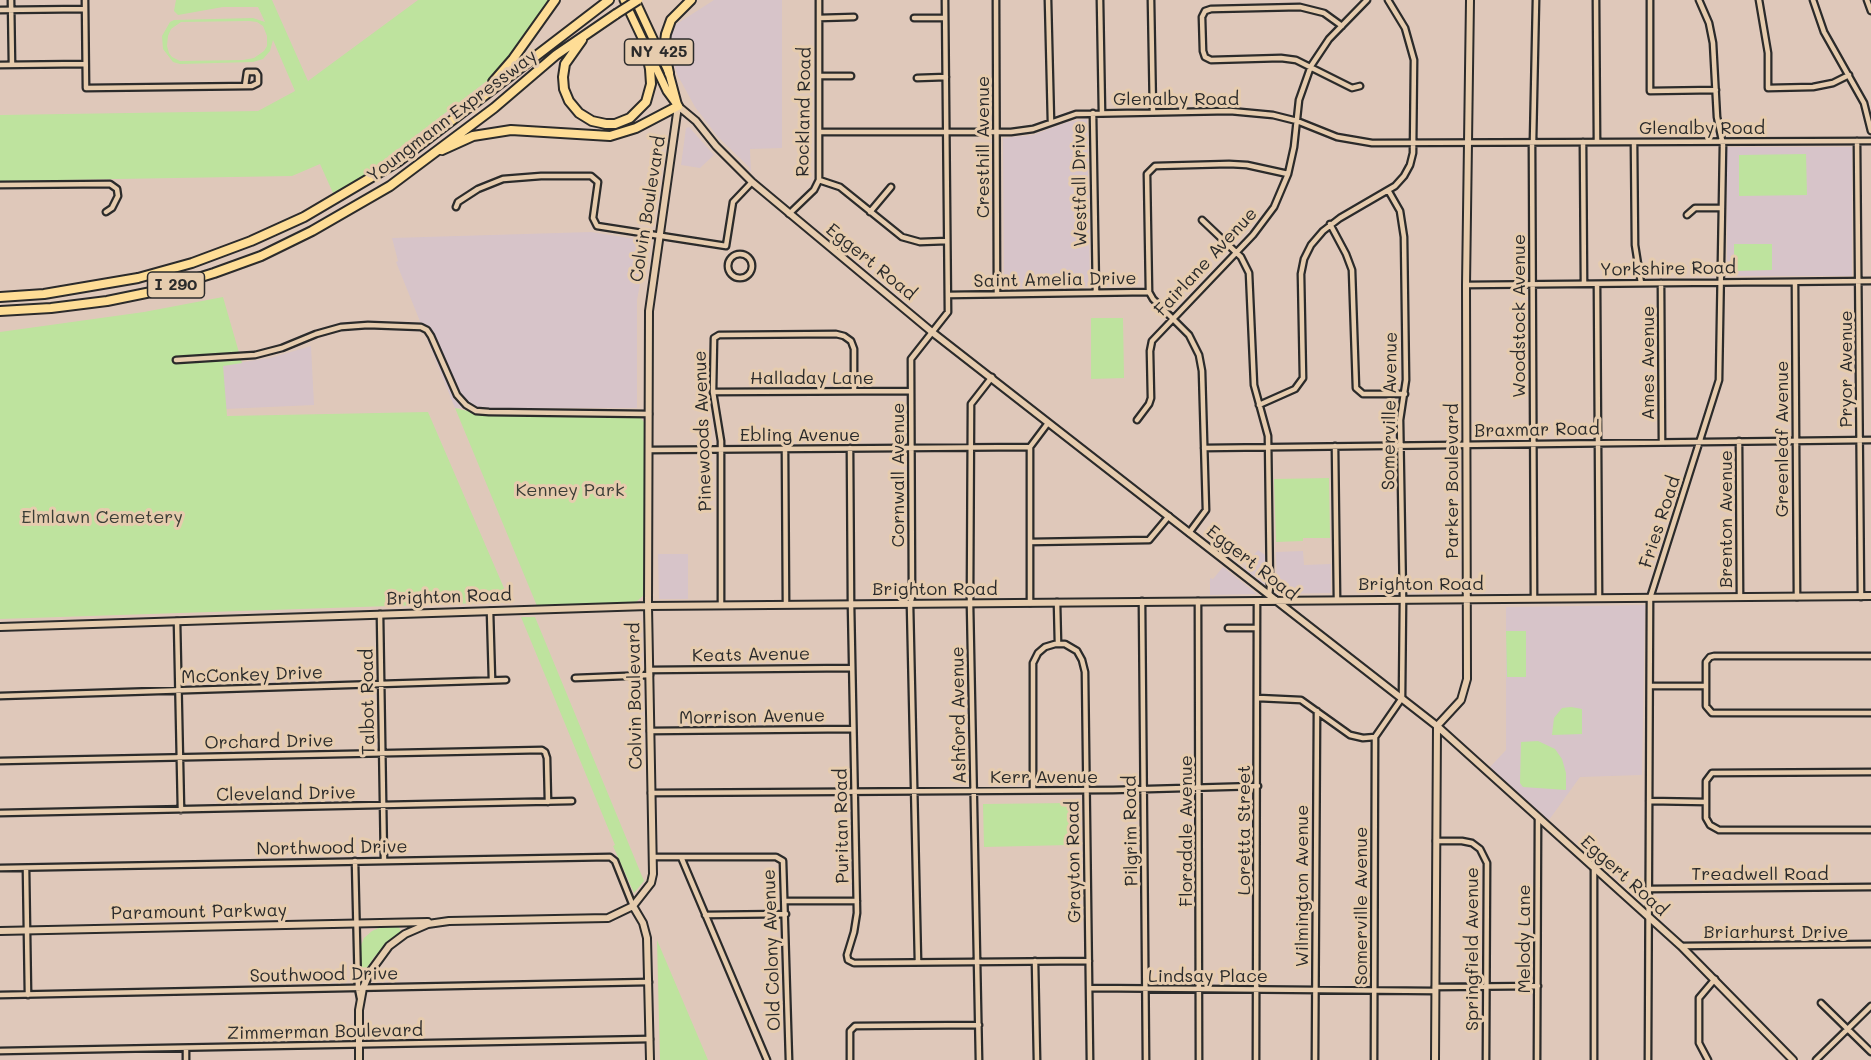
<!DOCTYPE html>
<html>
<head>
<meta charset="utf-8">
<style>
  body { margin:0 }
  canvas { display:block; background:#dfc8ba }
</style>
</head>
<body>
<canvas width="1871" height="1060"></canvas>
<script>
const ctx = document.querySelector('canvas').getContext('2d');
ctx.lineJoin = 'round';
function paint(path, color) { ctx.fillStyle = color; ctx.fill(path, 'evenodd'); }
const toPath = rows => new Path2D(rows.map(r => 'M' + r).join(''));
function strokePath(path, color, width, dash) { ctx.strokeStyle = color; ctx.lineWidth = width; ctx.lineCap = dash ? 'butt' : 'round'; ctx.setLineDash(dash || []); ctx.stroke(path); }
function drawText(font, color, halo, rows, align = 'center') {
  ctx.font = font + ' Mali,sans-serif'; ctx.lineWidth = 6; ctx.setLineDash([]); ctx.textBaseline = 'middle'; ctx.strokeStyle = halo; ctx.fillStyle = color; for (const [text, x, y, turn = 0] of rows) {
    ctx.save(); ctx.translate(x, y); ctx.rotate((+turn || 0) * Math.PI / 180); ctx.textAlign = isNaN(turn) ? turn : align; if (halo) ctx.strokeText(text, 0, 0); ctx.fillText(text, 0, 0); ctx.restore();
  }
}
paint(toPath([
  [714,0,782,0,782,148,750,149,751,172,749,170,750,168,718,137,695,107,678,76,670,54,670,36,675,25],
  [1087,119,1090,286,1004,288,1003,138,1033,135,1068,122],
  [689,127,714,155,700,168,681,165,686,128],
  [1727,147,1852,147,1852,276,1727,276],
  [591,232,648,241,637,300,637,408,455,408,396,262,398,261,392,238],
  [311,346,314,405,225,409,223,365,270,358],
  [1258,550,1265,555,1265,585,1243,568],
  [1303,551,1304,565,1331,564,1331,593,1277,594,1276,552],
  [658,554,688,554,688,599,659,599],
  [1223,567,1257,594,1210,595,1210,578,1213,579],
  [1645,605,1642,775,1580,777,1549,820,1490,767,1506,750,1506,607]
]), '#d7c4c9');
paint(toPath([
  [176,0,272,0,308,81,418,0,551,0,506,63,496,74,359,179,333,193,320,164,292,176,0,181,0,115,258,111,295,91,273,40,270,51,263,59,253,62,180,64,173,62,163,49,162,36,170,22,174,20,253,18,265,22,258,7,223,7,178,15,174,11],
  [249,21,257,22,263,26,267,36,267,46,264,51,254,58,243,60,180,61,172,57,169,53,167,46,168,36,171,29,181,22],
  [1806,154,1807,195,1739,196,1739,155],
  [1734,244,1772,244,1772,270,1734,271],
  [223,297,242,363,223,366,227,416,428,412,510,602,0,619,0,332,144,312],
  [1091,318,1123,318,1124,378,1091,379],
  [455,408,480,414,640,417,644,422,644,595,636,602,537,606],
  [1329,478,1330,538,1303,538,1303,541,1276,542,1274,479],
  [521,617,535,617,644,881,634,893,613,846,615,845],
  [1506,631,1526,631,1526,677,1507,677],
  [1571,707,1582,709,1582,734,1552,735,1554,718,1562,708],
  [1538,741,1555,749,1562,759,1566,773,1566,790,1523,787,1520,783,1521,742],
  [1069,803,1069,845,984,847,983,804],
  [381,927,399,927,401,932,374,957,360,979,360,948,364,938,372,931],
  [657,940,708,1060,660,1060]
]), '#bee39e');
const street = toPath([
  [11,0,12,65],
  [85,0,86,88,252,86,258,83,258,75,256,72,247,72,245,86],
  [996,0,997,294],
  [1048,0,1051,122],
  [1100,0,1102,113],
  [1151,0,1153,112],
  [1596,0,1597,142],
  [1650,0,1650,91,1716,90],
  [1759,0,1768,53,1768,88,1813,87,1833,83,1849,75],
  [1813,0,1824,32,1864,103,1871,131],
  [1867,0,1871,11],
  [0,10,85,9],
  [819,18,854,17],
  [914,18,945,18],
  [1342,26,1324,13,1300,7,1211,9,1205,11,1202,17,1203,51,1205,57,1211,60,1281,58,1296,60,1352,88,1360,86],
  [0,65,85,64],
  [819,76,851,76],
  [917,78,946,77],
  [1093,113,1096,292],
  [819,132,1011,132,1033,129,1076,114,1230,111,1273,115,1297,121,1337,137,1372,143,1871,141],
  [1857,141,1861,597],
  [1532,142,1534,598],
  [1533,142,1536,0],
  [1583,142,1584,284],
  [1634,142,1635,245,1641,283],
  [819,180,840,187,902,237,920,242,947,241],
  [0,185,110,184,117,189,118,196,112,208,106,212],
  [456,207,458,202,478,189,503,179,541,176,591,176,598,182,593,218,597,226,726,246],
  [870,212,891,187],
  [789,214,814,190,819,180,819,0],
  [1687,215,1695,208,1722,208],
  [1202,220,1241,257,1249,273,1254,385,1268,436,1270,587,1269,595],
  [1330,224,1346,254,1352,270,1356,388,1363,394,1405,394],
  [726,246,733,202,752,182],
  '728 266a12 12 0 1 1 24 0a12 12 0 1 1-24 0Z',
  [1795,282,1797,597],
  [1661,283,1662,442],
  [1597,284,1599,598],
  [1466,285,1871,281],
  [948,295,1149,292],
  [176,360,255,355,282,348,316,334,341,327,368,325,421,327,427,330,431,336,457,395,466,405,476,411,489,412,649,414],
  [713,392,911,391],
  [1259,405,1295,389,1303,378,1301,274,1304,259,1311,245,1323,231,1340,218,1395,186,1404,176,1410,165,1413,153,1414,60,1405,28,1388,0],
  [1137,420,1149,404,1151,398,1150,351,1152,341,1253,235,1274,207,1288,174,1294,147,1299,100,1311,66,1329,39,1367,0],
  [1739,441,1740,597],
  [1335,446,1337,599],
  [1030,447,1030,603],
  [850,448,851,604,857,913,854,932,847,955,848,960,854,963,1089,961],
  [1204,448,1871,440],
  [785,449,786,604],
  [649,450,1030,447,1048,423],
  [1189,533,1206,510,1202,371,1199,355,1189,335,1153,299,1149,292,1147,174,1155,166,1229,164,1247,165,1288,174],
  [1030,542,1149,540,1169,516],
  [1142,601,1146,1060],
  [1198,601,1199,1060],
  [1057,602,1058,644],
  [721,605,721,441,713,392,714,338,719,335,836,334,844,336,851,341,854,349,854,391],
  [490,611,492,680],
  [380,614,384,861],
  [177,621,181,810],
  [1228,628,1257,628],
  [1871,656,1714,656,1710,657,1706,662,1706,706,1712,713,1871,713],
  [649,670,852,668],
  [575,678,650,675],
  [1650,686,1706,686],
  [0,696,506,680],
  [1258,698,1301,700,1350,735,1363,738,1375,737],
  [650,731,853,729],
  [0,761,542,750,545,752,547,758,548,802],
  [1871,772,1712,773,1706,781,1706,818,1710,825,1719,830,1871,830],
  [1033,790,1033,663,1038,653,1045,647,1055,644,1065,644,1077,651,1082,660,1085,672,1090,1060],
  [651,793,1113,790,1258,786],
  [1649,801,1706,802],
  [0,813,572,801],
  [1436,841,1462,841,1472,843,1480,849,1487,863,1486,1060],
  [653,857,776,857,783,861,789,1060],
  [681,857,767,1060],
  [355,861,358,988,360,998],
  [0,868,610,857,615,861,633,906],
  [26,868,28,995],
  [1649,889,1871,887],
  [786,901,857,901],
  [705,915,786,914],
  [1681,946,1871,944],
  [1035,961,1037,1060],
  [918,962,910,604,912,597,911,359,948,312,945,0],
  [1435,987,1538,986],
  [1089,988,1435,991],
  [0,995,649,982],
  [1821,1003,1871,1052],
  [186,1048,186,1060],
  [0,1051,650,1039],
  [850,1060,850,1031,855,1026,979,1025],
  [979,1060,970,603,971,404,992,377],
  [1256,1060,1257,601],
  [1315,1060,1317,711],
  [1374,1060,1375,737,1402,698,1403,599,1400,420,1406,380,1404,237,1400,211,1388,190],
  [1537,1060,1538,819],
  [1594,1060,1594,870],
  [1648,1060,1650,598,1719,380,1723,145,1717,117,1713,43,1709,23,1699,0],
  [1708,1060,1699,1043,1699,998,1715,979],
  [1816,1060,1871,1006]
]);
const secondary = toPath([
  [678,106,696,121,716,146,752,182,932,332,1437,726,1681,946,1793,1060],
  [0,627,648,606,1871,596],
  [633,906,643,923,647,938,650,1060],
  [0,931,428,922],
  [359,1060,359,1010,363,988,370,972,389,946,405,934,428,924,449,921,608,918,633,906,651,883,653,874,648,606,649,311,678,106],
  [1435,1060,1437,726,1461,700,1467,679,1466,285,1470,0]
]);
const primary = toPath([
  [624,0,667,91,678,106],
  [635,0,669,73,677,103]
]);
const highway = toPath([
  [582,40,565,64,563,77,564,89,569,101,579,113,592,121,606,124,615,124,630,118,646,102,651,84,650,69,644,42],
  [669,73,664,49,666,34,671,20,691,0],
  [493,82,513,59,555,0],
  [442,150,473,136,511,130,610,136,636,128,678,106],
  [0,297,44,294,138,278,192,263,251,241,304,217,399,161,609,0],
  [0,311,51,308,107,301,156,291,214,273,261,256,312,231,390,186,494,108,556,55,616,14]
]);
strokePath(street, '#2b2b2b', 9);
strokePath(secondary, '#2b2b2b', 10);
strokePath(primary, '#2b2b2b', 11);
strokePath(highway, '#2b2b2b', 12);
strokePath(street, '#e6ccae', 4.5);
strokePath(secondary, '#e6ccae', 6);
strokePath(primary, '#fedd96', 7);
strokePath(highway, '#fedd96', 8);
const highwayBridge = toPath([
  [616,14,638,0]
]);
strokePath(highwayBridge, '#2b2b2b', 12, []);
strokePath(highwayBridge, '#fedd96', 8);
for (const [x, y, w] of [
  [659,52,69],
  [176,285,57]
]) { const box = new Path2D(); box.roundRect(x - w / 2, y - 13, w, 26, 4.5); ctx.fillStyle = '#e6ccae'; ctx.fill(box); strokePath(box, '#2b2b2b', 1.5); }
drawText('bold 16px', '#2b2b2b', null, [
  ["NY 425",659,52],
  ["I 290",176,285]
]);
drawText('18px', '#2b2b2b', '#e6ccae', [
  ["Glenalby Road",1176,99],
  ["Rockland Road",804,112,-89],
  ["Youngmann Expressway",452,116,-37],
  ["Glenalby Road",1702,128],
  ["Cresthill Avenue",983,147,-90],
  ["Westfall Drive",1080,185,-91],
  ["Colvin Boulevard",648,209,-81],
  ["Eggert Road",871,262,39],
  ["Fairlane Avenue",1206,262,-47],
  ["Yorkshire Road",1668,269,-1],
  ["Saint Amelia Drive",1055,280,-1],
  ["Woodstock Avenue",1519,316,-90],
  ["Ames Avenue",1648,363,-90],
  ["Pryor Avenue",1846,369,-90],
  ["Halladay Lane",812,378],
  ["Somerville Avenue",1390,411,-89],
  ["Braxmar Road",1537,430,-1],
  ["Pinewoods Avenue",703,431,-92],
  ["Ebling Avenue",800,435],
  ["Greenleaf Avenue",1782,439,-90],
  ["Cornwall Avenue",898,475,-90],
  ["Parker Boulevard",1452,481,-90],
  ["Brenton Avenue",1726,519,-90],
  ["Fries Road",1660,522,-72],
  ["Eggert Road",1252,563,38],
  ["Brighton Road",1421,584],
  ["Brighton Road",935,589],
  ["Brighton Road",449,597,-2],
  ["Keats Avenue",751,655,-1],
  ["McConkey Drive",252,675,-2],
  ["Colvin Boulevard",635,696,-91],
  ["Talbot Road",368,702,-91],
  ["Ashford Avenue",959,715,-91],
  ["Morrison Avenue",752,717,-1],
  ["Orchard Drive",269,742,-1],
  ["Kerr Avenue",1044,777],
  ["Cleveland Drive",286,794,-1],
  ["Puritan Road",842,826,-91],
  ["Loretta Street",1244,830,-90],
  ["Pilgrim Road",1131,831,-91],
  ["Floradale Avenue",1186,831,-90],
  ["Northwood Drive",332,848,-1],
  ["Grayton Road",1074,862,-91],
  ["Treadwell Road",1760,874],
  ["Eggert Road",1624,876,42],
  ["Wilmington Avenue",1302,886,-90],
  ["Somerville Avenue",1361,906,-90],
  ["Paramount Parkway",199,912,-1],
  ["Briarhurst Drive",1776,932],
  ["Melody Lane",1524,939,-90],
  ["Springfield Avenue",1472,949,-90],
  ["Old Colony Avenue",772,950,-92],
  ["Southwood Drive",324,975,-1],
  ["Lindsay Place",1208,976],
  ["Zimmerman Boulevard",325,1032,-1]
]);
drawText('18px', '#3a3d36', '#e6ccae', [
  ["Kenney Park",570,490],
  ["Elmlawn Cemetery",102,517]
]);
</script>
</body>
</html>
